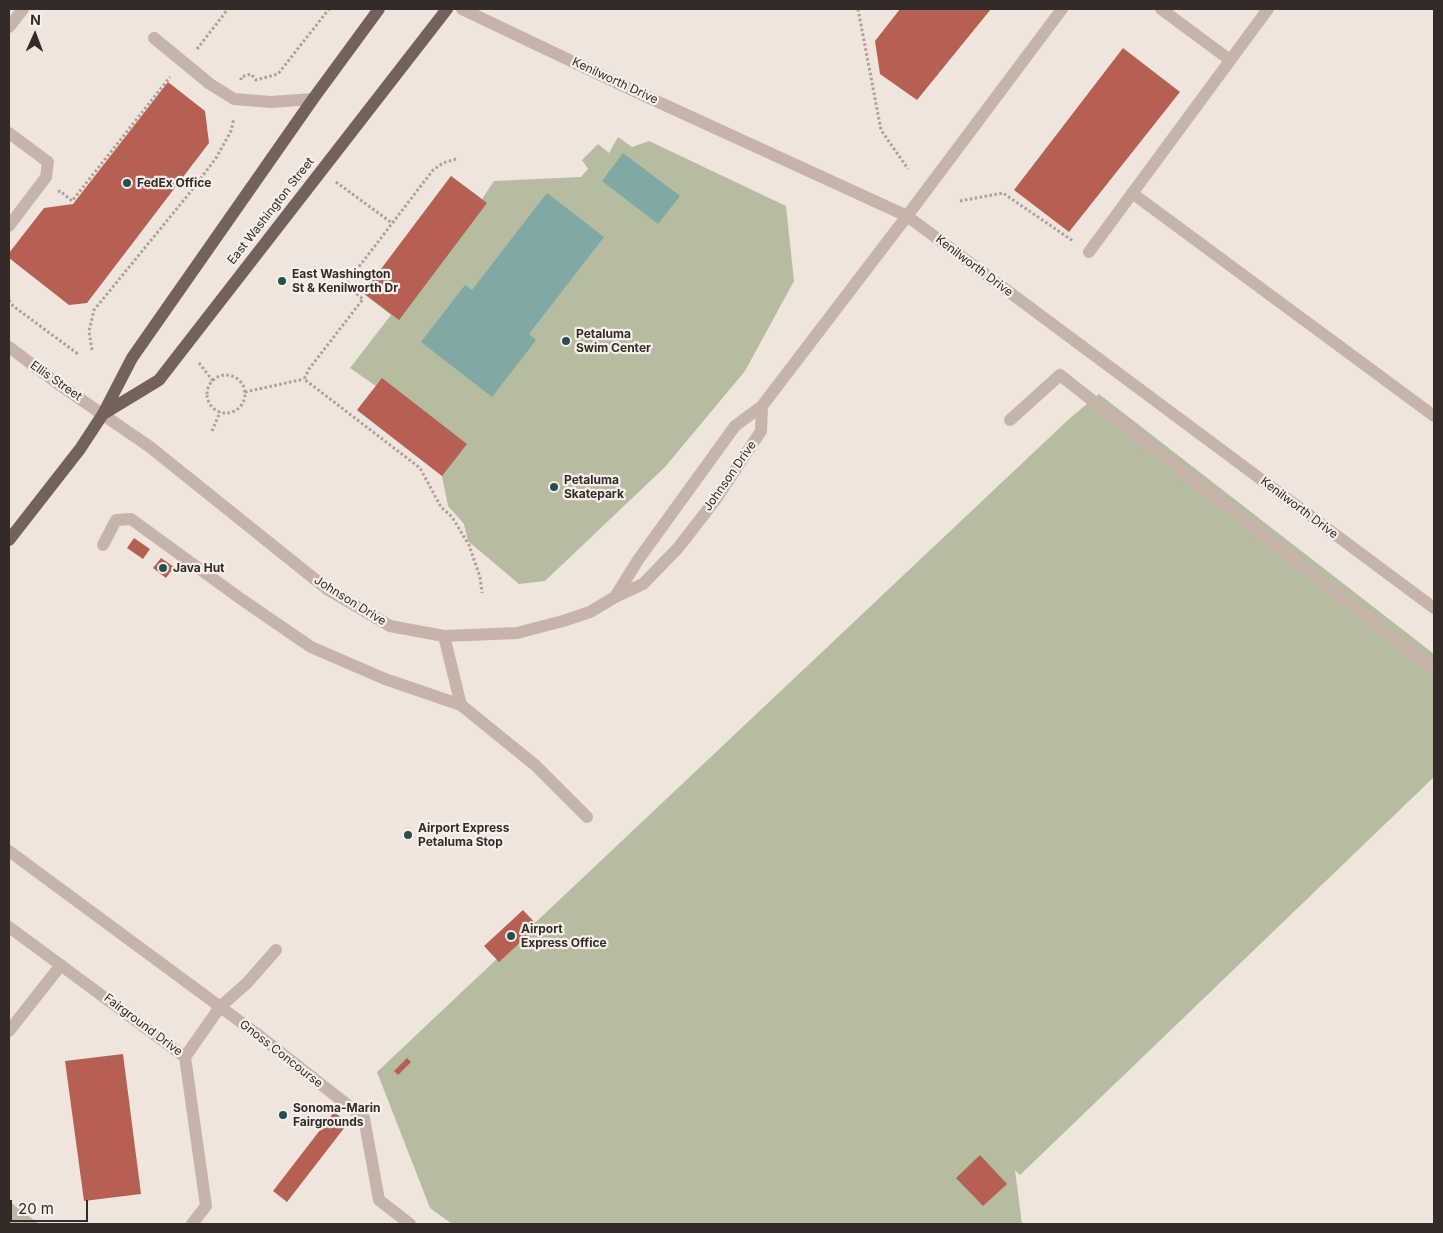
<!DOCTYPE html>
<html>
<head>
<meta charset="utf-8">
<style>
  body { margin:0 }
  #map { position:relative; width:1443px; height:1233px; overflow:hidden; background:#efe5dd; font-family:Inter,sans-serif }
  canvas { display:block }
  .frame { position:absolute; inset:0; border:10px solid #342b29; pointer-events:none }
  .north { position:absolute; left:10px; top:10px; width:50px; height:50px; -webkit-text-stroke:4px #f7efe9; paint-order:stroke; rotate:2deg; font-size:14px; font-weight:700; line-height:20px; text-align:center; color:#342b29 }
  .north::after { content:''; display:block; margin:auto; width:18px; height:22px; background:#342b29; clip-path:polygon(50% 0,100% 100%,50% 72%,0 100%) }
  .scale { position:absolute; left:10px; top:1200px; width:78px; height:22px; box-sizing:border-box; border:2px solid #342b29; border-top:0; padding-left:6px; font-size:15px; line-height:18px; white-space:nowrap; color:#342b29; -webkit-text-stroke:4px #f7efe9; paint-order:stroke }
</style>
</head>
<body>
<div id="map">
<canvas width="1443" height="1233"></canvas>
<div class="frame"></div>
<div class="north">N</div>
<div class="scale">20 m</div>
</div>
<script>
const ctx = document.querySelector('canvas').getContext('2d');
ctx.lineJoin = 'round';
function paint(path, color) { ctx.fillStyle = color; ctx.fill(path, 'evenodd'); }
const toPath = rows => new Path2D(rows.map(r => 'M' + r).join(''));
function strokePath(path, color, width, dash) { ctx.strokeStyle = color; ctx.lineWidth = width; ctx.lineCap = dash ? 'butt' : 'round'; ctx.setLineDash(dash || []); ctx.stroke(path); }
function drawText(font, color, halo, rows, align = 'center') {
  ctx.font = font + ' Inter,sans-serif'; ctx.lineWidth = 4.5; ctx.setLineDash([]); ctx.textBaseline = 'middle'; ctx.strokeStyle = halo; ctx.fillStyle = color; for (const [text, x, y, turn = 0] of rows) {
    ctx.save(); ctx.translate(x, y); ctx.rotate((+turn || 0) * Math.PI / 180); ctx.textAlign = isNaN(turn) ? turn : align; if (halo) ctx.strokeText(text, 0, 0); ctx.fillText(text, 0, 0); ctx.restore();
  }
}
paint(toPath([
  [618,137,632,147,649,141,786,206,794,281,745,371,665,467,545,581,519,584,468,541,464,524,448,506,442,476,357,410,376,386,350,368,391,315,363,293,451,176,482,199,494,181,581,177,588,169,582,160,598,144,609,153],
  [1099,394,1434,654,1434,777,1020,1175,1015,1170,1022,1224,452,1224,430,1208,377,1072,1069,419],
  [9,1201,39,1224,9,1224]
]), '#b6bc9f');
paint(toPath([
  [623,153,680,196,658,224,602,181],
  [547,193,604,237,529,334,536,340,492,397,421,342,465,285,472,290]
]), '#80a8a5');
paint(toPath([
  [900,9,991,9,917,100,880,74,875,41],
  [1123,48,1180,92,1069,232,1014,190],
  [168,82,205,111,209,143,87,303,69,305,9,258,9,253,44,208,73,204],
  [451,176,487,203,399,320,363,293],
  [382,378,467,444,442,476,357,410],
  [134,538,150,549,143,559,127,548],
  [161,558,174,567,166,578,153,568],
  [523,910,538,926,499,962,484,946],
  [123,1054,141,1194,84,1201,65,1061],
  [407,1058,411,1062,398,1075,394,1071],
  [334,1112,348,1123,287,1202,273,1191],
  [980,1155,1007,1184,983,1206,956,1178]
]), '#b66054');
strokePath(toPath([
  [858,9,881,130,908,169],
  [197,49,228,9],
  [241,80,241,77,251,74,256,80,278,74,329,9],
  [456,159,443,163,433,170,345,285,363,299,309,369,304,379,420,468,441,507,452,517,469,545,480,577,482,593],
  [336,182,392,223],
  [58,192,60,191,72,201,170,77],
  [960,201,1003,193,1073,241],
  [9,300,13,306,78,354],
  [92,350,89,331,94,310,188,195,216,158,231,131,234,118],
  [199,363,213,381],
  '207 394a19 19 0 1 1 38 0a19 19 0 1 1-38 0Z',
  [245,392,304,379],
  [212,431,220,412]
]), '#b19e95', 3, [2.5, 2.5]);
strokePath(toPath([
  [462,9,630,89,907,216,1434,608],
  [1161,9,1230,60],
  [9,27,23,9],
  [154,38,210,84,234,99,271,102,313,99],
  [9,133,48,162,46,177,9,226],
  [1132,193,1434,416],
  [1089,252,1268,9],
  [9,347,57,383,150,447,327,589,390,626,444,636,517,633,563,621,590,612,615,597,643,584,678,548,716,499,761,431,762,406],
  [1010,420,1060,375,1434,670],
  [103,545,116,520,131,519,241,599,311,647,385,679,461,705,535,765,587,817],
  [615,597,638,560,735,426,762,406,907,216,1062,9],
  [444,636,461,705],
  [9,851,257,1034,364,1118,379,1200,410,1224],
  [9,927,185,1057,206,1206,192,1224],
  [9,1031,61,965],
  [185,1057,220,1007,247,983,276,950]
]), '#c6b4ab', 12);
strokePath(toPath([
  [103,414,159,380,447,9],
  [9,540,80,449,103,414,132,358,313,99,379,9]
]), '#74615c', 12);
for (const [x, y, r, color] of [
  [127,183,5,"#24504e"],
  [282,281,5,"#24504e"],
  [566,341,5,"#24504e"],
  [554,487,5,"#24504e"],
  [163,568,5,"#24504e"],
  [408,835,5,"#24504e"],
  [511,936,5,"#24504e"],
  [283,1115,5,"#24504e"]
]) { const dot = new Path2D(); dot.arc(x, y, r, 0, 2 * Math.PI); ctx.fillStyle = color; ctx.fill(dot); strokePath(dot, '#f7efe9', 2); }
drawText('12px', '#342b29', '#f7efe9', [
  ["Kenilworth Drive",615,81,25],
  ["East Washington Street",271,211,-52],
  ["Kenilworth Drive",974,266,37],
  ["Ellis Street",56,381,35],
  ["Johnson Drive",730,476,-55],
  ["Kenilworth Drive",1299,508,37],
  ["Johnson Drive",350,601,32],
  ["Fairground Drive",143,1025,37],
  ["Gnoss Concourse",281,1054,38]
]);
drawText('bold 12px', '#342b29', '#f7efe9', [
  ["FedEx Office",137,183],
  ["East Washington",292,274],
  ["St & Kenilworth Dr",292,288],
  ["Petaluma",576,334],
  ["Swim Center",576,348],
  ["Petaluma",564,480],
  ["Skatepark",564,494],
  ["Java Hut",173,568],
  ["Airport Express",418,828],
  ["Petaluma Stop",418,842],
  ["Airport",521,929],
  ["Express Office",521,943],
  ["Sonoma-Marin",293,1108],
  ["Fairgrounds",293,1122]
], 'left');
</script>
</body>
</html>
